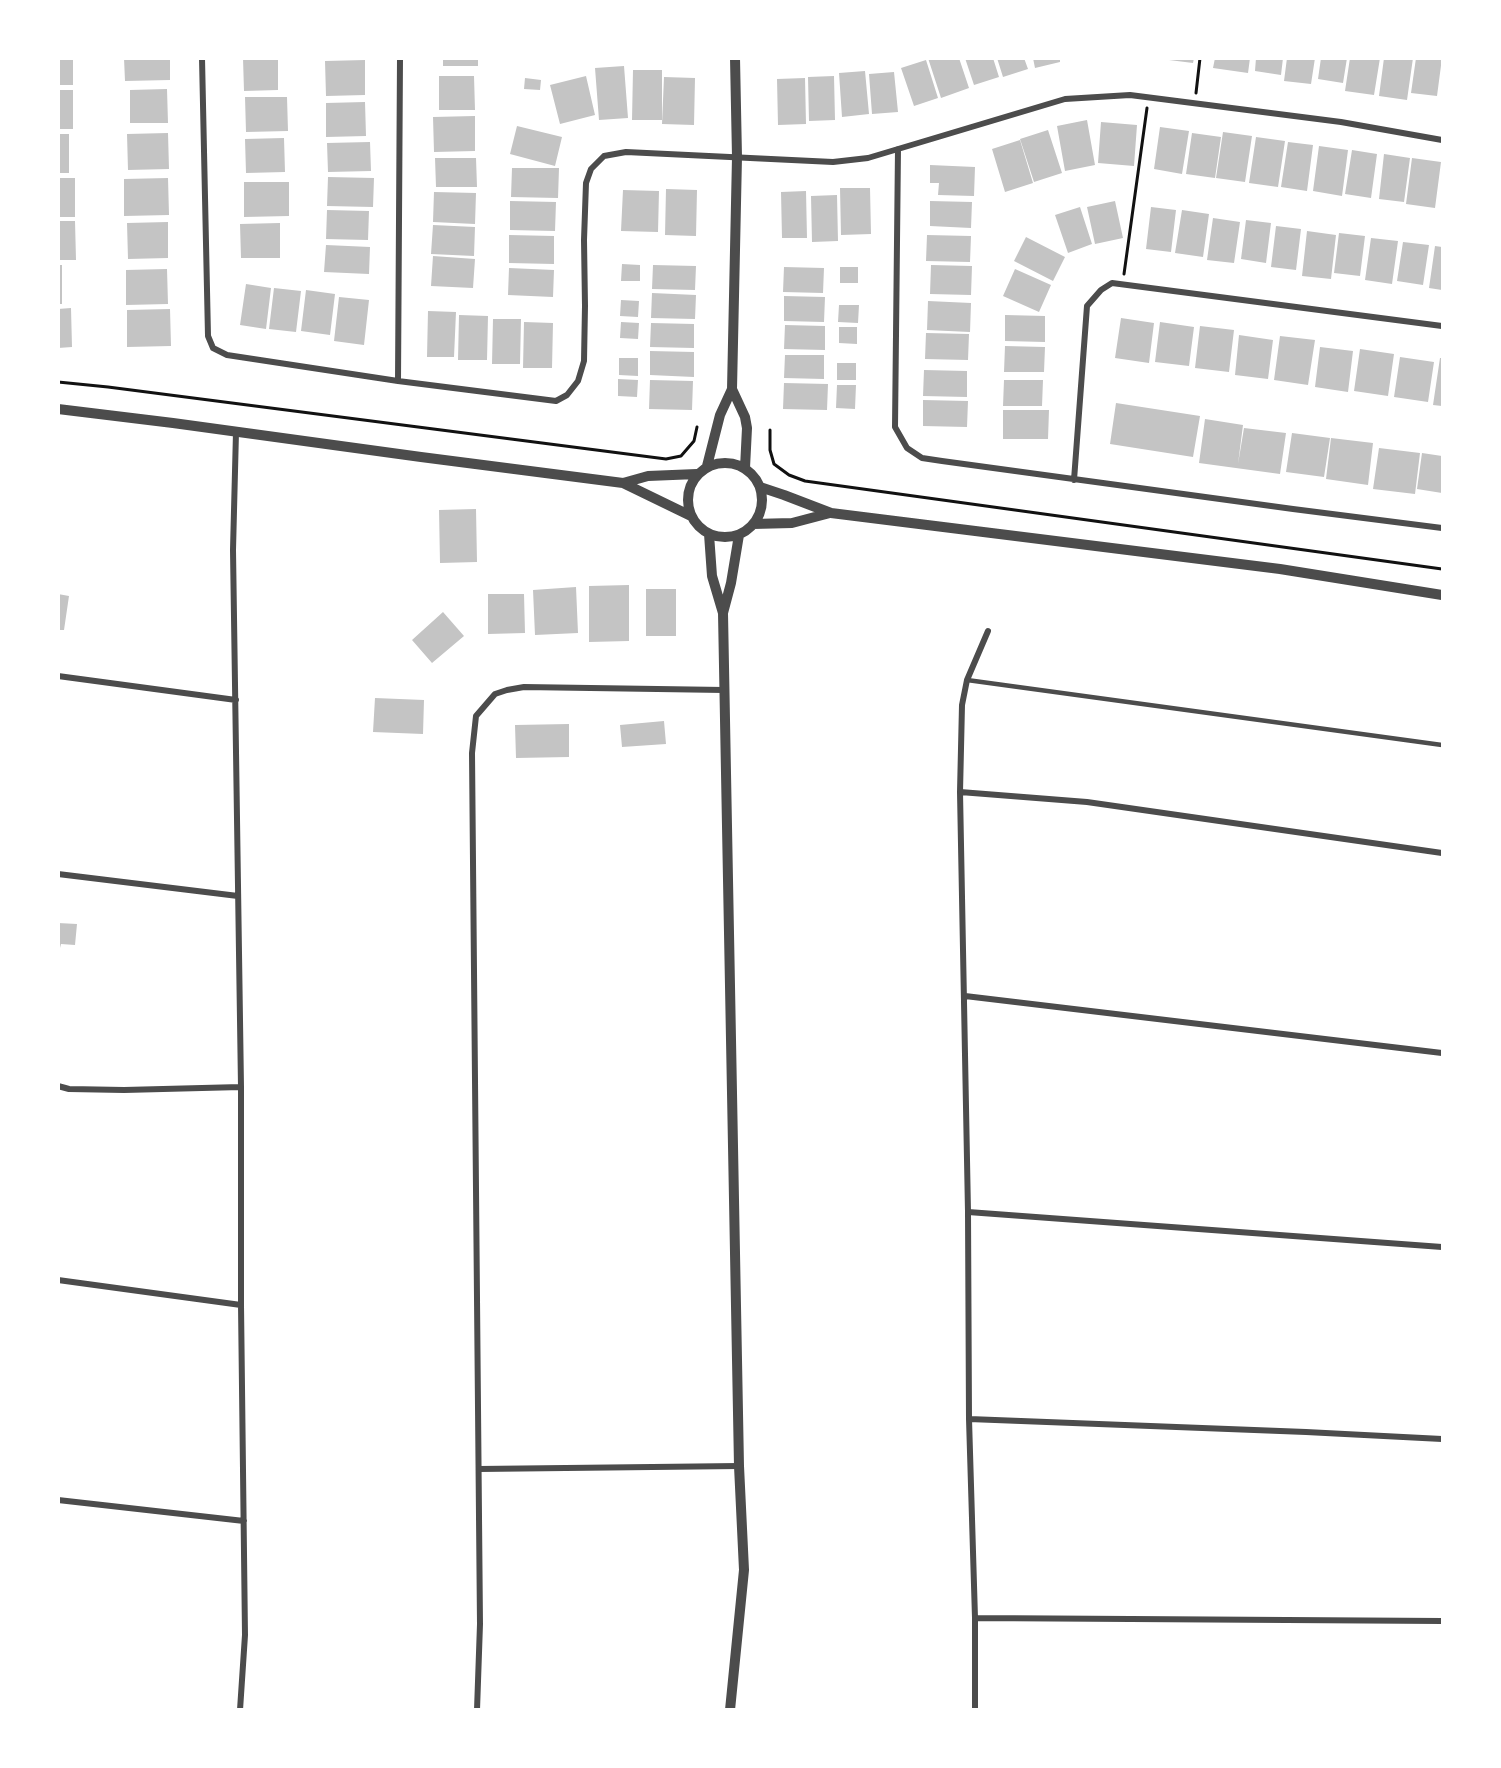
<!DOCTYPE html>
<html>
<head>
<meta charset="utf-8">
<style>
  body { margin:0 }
  #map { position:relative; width:1501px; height:1768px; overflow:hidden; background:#fff; font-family:"DejaVu Sans",sans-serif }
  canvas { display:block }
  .frame { position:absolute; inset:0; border:60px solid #fff; pointer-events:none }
</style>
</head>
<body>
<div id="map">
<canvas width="1501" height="1768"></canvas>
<div class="frame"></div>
</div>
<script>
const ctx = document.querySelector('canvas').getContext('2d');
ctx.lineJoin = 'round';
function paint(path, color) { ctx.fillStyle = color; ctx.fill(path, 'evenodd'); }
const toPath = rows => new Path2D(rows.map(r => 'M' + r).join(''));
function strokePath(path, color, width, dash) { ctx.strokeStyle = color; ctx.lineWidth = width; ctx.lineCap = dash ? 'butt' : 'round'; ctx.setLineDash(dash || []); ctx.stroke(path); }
paint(toPath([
  [58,58,73,58,73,85,58,85],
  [124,58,170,58,170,80,125,81],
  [243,58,278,58,278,90,244,91],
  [443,58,478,58,478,66,443,66],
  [928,58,959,58,969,88,941,98],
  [965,58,993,58,999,77,974,85],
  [997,58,1024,58,1028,69,1003,77],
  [1033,58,1060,58,1060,62,1035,68],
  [1169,58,1194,58,1193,63,1169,60],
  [1215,58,1250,58,1248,73,1213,68],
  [1256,58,1283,58,1281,75,1255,71],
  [1287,58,1315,58,1311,84,1284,81],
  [1321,58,1347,58,1343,83,1318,79],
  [1350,58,1380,58,1374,95,1345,91],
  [1384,58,1413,58,1407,100,1379,96],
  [1416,58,1442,58,1437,96,1411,93],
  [365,60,365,95,326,96,325,61],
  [926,60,938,98,914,106,901,68],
  [624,66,628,118,599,120,595,68],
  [633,70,662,70,662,120,632,120],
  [865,71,869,114,842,117,839,73],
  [894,72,898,112,872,114,869,74],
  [439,76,474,76,475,110,439,110],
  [586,76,595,115,560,124,550,85],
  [834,76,835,120,809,121,808,77],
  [664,77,695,78,694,125,662,124],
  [525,78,541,80,540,90,524,89],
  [805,78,806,124,778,125,777,79],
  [167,89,168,123,130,123,130,90],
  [58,90,73,90,73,129,58,129],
  [245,97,287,97,288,131,246,132],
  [365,102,366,136,326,137,326,103],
  [475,116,475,151,434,152,433,117],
  [1087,120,1095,165,1065,171,1057,126],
  [1101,122,1137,125,1134,166,1098,163],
  [517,126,562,137,555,166,510,154],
  [1160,127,1189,131,1182,174,1154,169],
  [1048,130,1062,173,1034,182,1020,139],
  [1223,132,1252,136,1245,182,1216,178],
  [168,133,169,169,128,170,127,134],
  [1192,133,1221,137,1215,178,1186,174],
  [58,134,69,134,69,173,58,173],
  [1256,137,1285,141,1278,187,1249,183],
  [284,138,285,172,246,173,245,139],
  [1020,140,1033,183,1005,192,992,149],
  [370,142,371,171,328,172,327,143],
  [1288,142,1313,145,1307,191,1281,187],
  [1319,146,1348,150,1342,196,1313,191],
  [1352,150,1377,154,1371,198,1345,194],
  [1384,154,1410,158,1404,202,1379,199],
  [435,158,476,158,477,187,436,187],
  [1412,158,1441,162,1435,208,1406,204],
  [930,165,975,167,974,196,938,195,939,183,930,183],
  [512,168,559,168,558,198,511,197],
  [328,177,374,178,373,207,327,206],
  [58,178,75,178,75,217,58,217],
  [168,178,169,215,124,216,124,179],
  [244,182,289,182,289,216,244,217],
  [840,188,870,188,871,234,841,235],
  [666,189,697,190,696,236,665,235],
  [623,190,659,191,658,232,621,231],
  [806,191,807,238,782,238,781,192],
  [434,192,476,193,475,224,433,222],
  [837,195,838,241,812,242,811,196],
  [510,201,556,202,555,231,510,230],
  [930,201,972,202,971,228,930,226],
  [1115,201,1123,238,1095,244,1087,207],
  [1080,207,1092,244,1068,253,1055,215],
  [1151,207,1176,210,1171,252,1146,249],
  [327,210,369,211,368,240,326,239],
  [1182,210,1209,214,1203,257,1175,253],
  [1213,218,1240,222,1234,263,1207,260],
  [1246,220,1271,223,1266,263,1241,259],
  [58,221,75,221,76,260,58,260],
  [168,222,168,258,128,259,127,223],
  [280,223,280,258,241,258,240,224],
  [433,225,475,227,474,256,431,254],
  [1276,226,1301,229,1296,270,1271,267],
  [1307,231,1336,235,1331,279,1302,276],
  [1339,233,1365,236,1360,276,1334,273],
  [509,235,554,236,554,264,509,263],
  [927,235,971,236,970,262,926,261],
  [1026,237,1065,257,1053,281,1014,261],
  [1371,238,1398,241,1392,284,1365,280],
  [1403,242,1429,245,1423,285,1397,281],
  [326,245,370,247,369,274,324,272],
  [1435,246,1442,247,1442,290,1429,288],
  [433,256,475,259,473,288,431,286],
  [622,264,640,265,640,281,621,281],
  [58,265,62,265,62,304,58,304],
  [653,265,696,266,695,290,652,289],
  [931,265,972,266,971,295,930,294],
  [784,267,824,268,823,293,783,292],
  [840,267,858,267,858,283,840,283],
  [509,268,554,270,553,297,508,295],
  [167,269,168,304,126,305,126,270],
  [1015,269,1051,285,1039,312,1003,296],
  [246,284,271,288,266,329,240,325],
  [274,288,301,291,296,332,269,329],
  [306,290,335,294,330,335,301,331],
  [652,293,696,295,695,319,651,318],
  [784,296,825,297,824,322,784,321],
  [339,297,369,300,364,345,334,341],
  [621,300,639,301,638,317,620,316],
  [928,301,971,303,970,332,927,330],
  [839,305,859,305,858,323,838,322],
  [71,308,72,347,58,348,58,309],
  [170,309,171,346,127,347,127,310],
  [428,311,456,312,454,357,427,357],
  [459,315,488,316,487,360,458,360],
  [1005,315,1045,316,1045,342,1005,341],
  [1121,318,1154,323,1149,363,1115,358],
  [493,319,521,319,520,364,492,364],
  [524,322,553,323,552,368,523,368],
  [621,322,639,323,638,339,620,338],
  [1160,322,1194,327,1189,366,1155,362],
  [651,323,694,324,694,348,650,347],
  [785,325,825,326,825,350,784,349],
  [1200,326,1234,330,1229,372,1195,368],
  [839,327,857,327,857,344,839,343],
  [926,333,969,334,968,360,925,359],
  [1239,335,1273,340,1268,379,1235,375],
  [1280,336,1315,340,1308,385,1274,380],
  [1005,346,1045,347,1044,372,1004,372],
  [1320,347,1353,351,1348,392,1315,387],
  [1360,349,1394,354,1388,396,1354,391],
  [650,351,694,352,694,377,650,375],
  [785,355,824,355,824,379,784,378],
  [1400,357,1434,362,1428,402,1394,397],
  [619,358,638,358,638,376,619,375],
  [1440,358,1442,358,1442,406,1433,405],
  [837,363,856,363,856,380,837,380],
  [924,370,967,371,967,397,923,396],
  [618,379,638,380,637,397,618,396],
  [650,380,693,381,692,410,649,409],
  [1004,380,1043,380,1042,406,1003,406],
  [784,383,828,384,827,410,783,409],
  [837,385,856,385,855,409,836,408],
  [923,400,968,401,967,427,923,426],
  [1116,403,1200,416,1193,457,1110,444],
  [1003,410,1049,410,1048,439,1003,439],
  [1205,419,1243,425,1238,464,1244,428,1286,433,1280,474,1199,463],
  [1292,433,1330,438,1324,477,1286,472],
  [1331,438,1373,443,1368,485,1326,479],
  [1379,448,1420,453,1415,494,1373,489],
  [1422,453,1442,456,1442,493,1417,489],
  [476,509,477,562,440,563,439,510],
  [629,585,629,641,589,642,589,586],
  [576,587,578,633,535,635,533,590],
  [646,589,676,589,676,636,646,636],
  [58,594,69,596,64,630,58,630],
  [488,594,524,594,525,633,488,634],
  [443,612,464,636,432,663,412,640],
  [375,698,424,700,423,734,373,732],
  [664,721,666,744,622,747,620,725],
  [569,724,569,757,516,758,515,725],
  [58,923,77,924,75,945,61,944,60,948,58,948]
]), '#c4c4c4');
strokePath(toPath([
  [1196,93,1200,58],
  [1124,274,1147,108],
  [58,382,108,387,666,459,681,456,694,441,697,427],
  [770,430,770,450,774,464,789,475,805,481,1442,569]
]), '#111', 3);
strokePath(toPath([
  [967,680,1442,745]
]), '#4c4c4c', 4.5);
strokePath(toPath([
  [202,58,208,336,213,348,227,355,398,381,556,401,567,395,578,381,584,361,585,306,584,240,586,183,591,169,604,156,626,152,833,162,868,158,1065,99,1130,95,1341,122,1442,140],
  [898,149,895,427,907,448,922,458,942,461,1293,509,1442,528],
  [398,381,400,58],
  [236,432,233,550,241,1087,241,1305,245,1635,240,1710],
  [1074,480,1087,306,1101,290,1112,283,1442,326],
  [58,676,236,700],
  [960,792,1087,802,1442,853],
  [58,874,238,896],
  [965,996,1442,1053],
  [58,1086,69,1089,124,1090,241,1087],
  [968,1212,1442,1247],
  [58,1280,241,1305],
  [969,1419,1306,1432,1442,1439],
  [479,1469,739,1466],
  [58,1500,244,1521],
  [975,1618,1442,1621],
  [477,1710,480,1624,472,753,476,716,495,694,507,690,524,687,724,690],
  [975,1710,975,1618,969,1419,968,1212,960,792,962,705,967,680,988,631]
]), '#4c4c4c', 6);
strokePath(toPath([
  [732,389,745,417,747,428,745,468],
  [58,409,173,423,421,457,623,483,691,516],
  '688 500a37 37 0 1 1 74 0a37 37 0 1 1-74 0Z',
  [707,466,720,415,732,389,737,157,735,58],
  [623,483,648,476,697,474],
  [760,487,784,495,831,513,1280,569,1442,595],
  [753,524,792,523,830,513],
  [709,534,712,576,723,613],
  [730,1710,744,1570,739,1466,723,613,731,583,739,535]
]), '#4c4c4c', 10);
</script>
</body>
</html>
